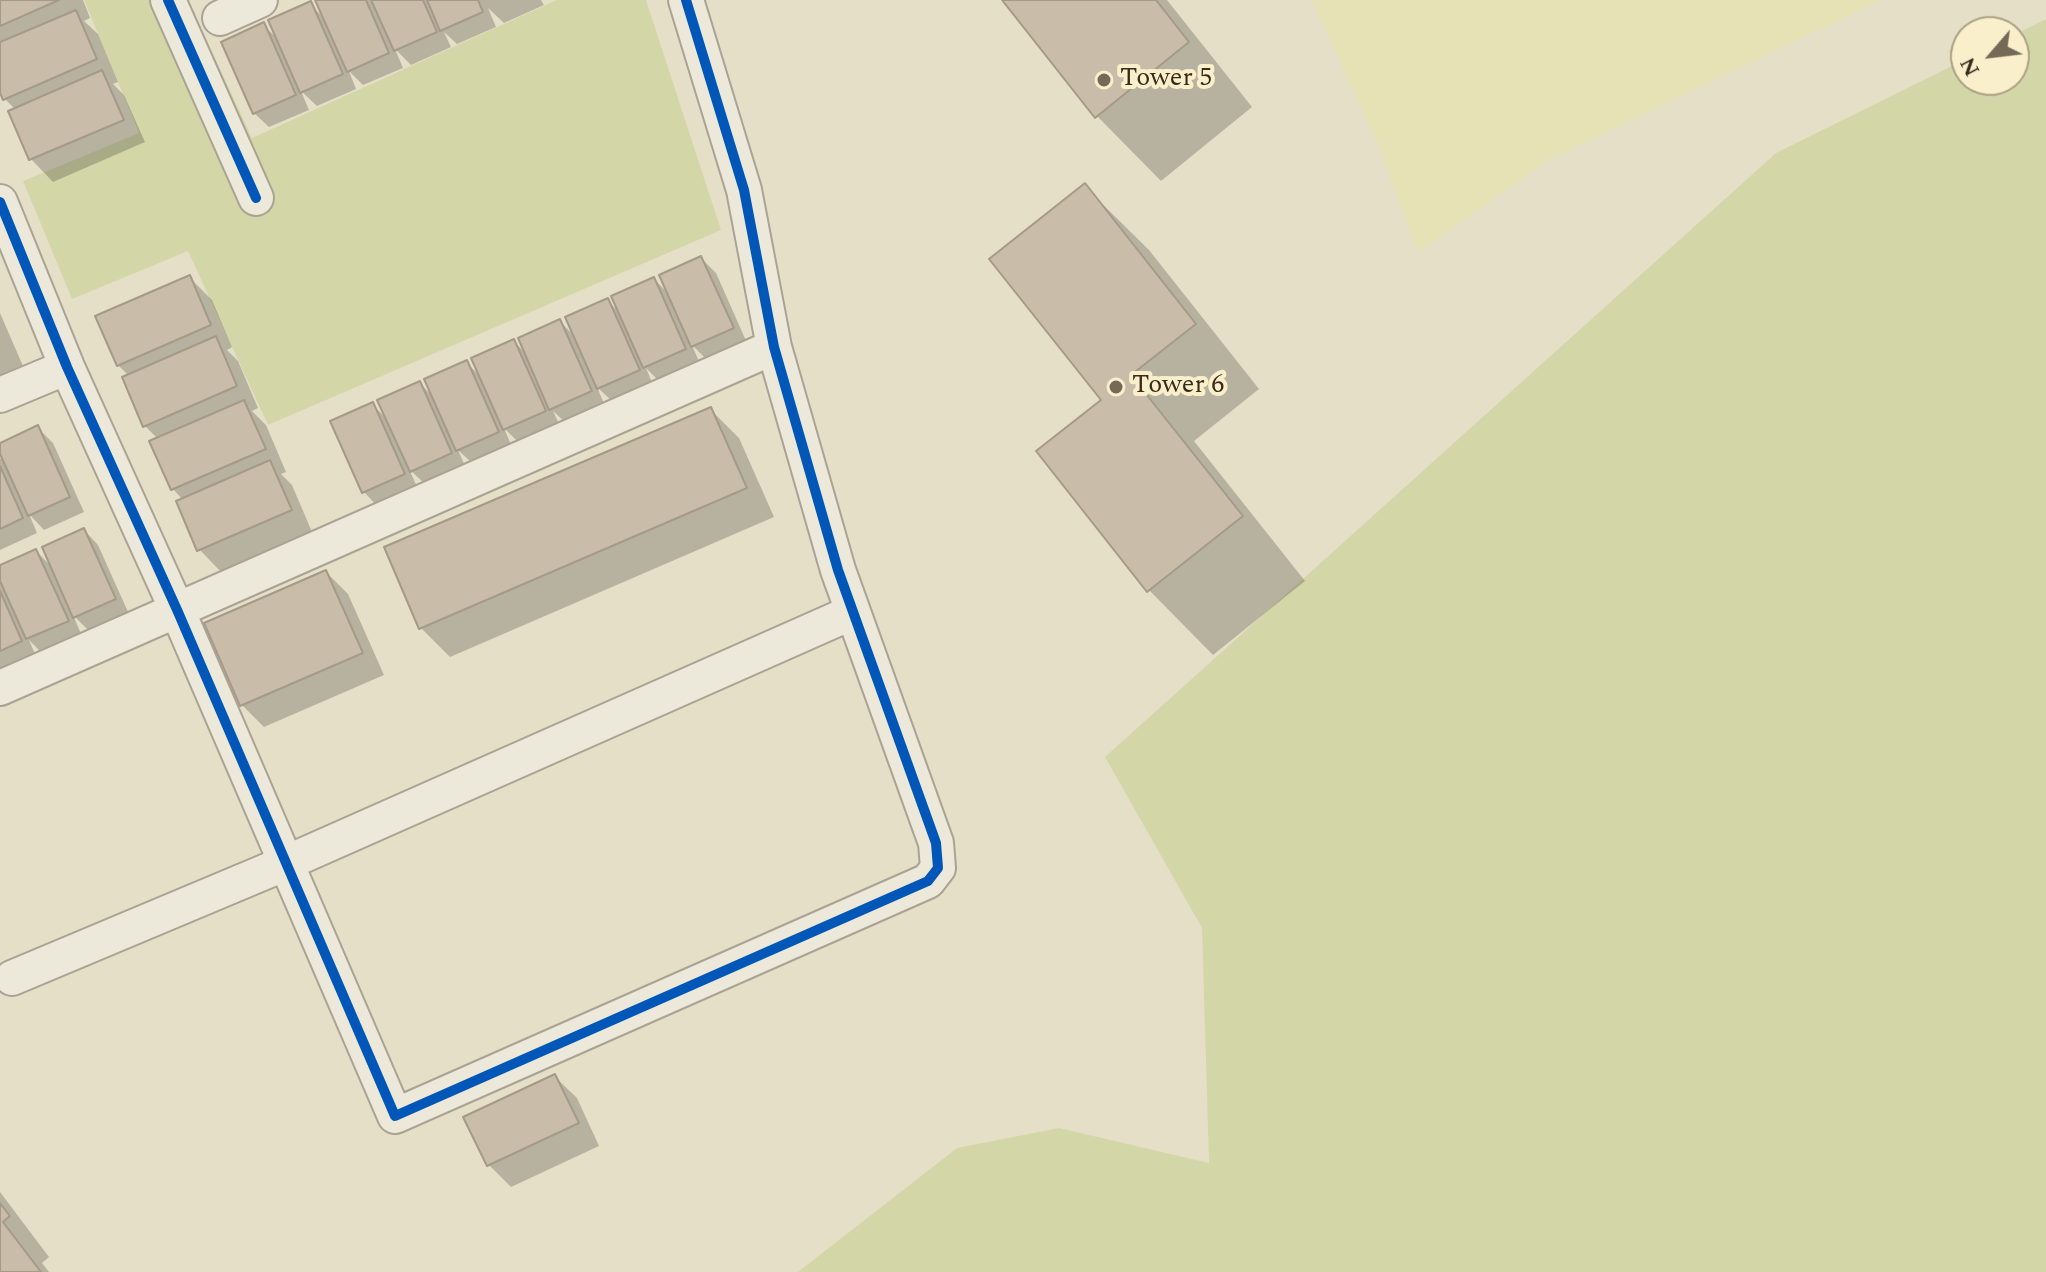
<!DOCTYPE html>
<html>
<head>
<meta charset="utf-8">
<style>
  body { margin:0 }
  #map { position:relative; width:2046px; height:1272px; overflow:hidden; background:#e5dfc8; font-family:Spectral,serif }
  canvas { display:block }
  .north { position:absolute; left:1950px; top:16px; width:80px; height:80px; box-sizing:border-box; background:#f9efcb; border:2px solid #aca184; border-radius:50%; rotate:242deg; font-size:22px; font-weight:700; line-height:32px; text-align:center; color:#382b1a }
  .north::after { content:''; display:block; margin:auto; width:28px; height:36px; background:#756a57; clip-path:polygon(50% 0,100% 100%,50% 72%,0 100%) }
</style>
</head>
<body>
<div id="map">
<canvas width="2046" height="1272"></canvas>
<div class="north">N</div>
</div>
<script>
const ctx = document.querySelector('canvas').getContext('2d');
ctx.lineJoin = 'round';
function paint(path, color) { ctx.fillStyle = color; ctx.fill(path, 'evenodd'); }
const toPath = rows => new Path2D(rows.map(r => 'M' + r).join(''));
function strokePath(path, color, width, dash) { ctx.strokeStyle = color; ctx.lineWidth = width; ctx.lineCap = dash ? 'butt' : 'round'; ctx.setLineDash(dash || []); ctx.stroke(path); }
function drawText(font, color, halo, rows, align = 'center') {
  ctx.font = font + ' Spectral,serif'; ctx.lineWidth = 8; ctx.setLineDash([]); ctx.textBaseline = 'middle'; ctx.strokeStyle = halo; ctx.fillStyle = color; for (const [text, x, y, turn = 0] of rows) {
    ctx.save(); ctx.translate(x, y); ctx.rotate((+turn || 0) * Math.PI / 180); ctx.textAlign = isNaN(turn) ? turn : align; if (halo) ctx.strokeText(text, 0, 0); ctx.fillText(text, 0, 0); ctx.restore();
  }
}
paint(toPath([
  [1312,0,1881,0,1549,160,1418,252,1380,150]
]), '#e7e1b6');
paint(toPath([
  [84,0,188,0,252,138,557,0,646,0,721,230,268,425,188,251,72,299,23,181,139,133],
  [2046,19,2046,1272,798,1272,957,1148,1059,1128,1209,1163,1202,928,1105,757,1776,153,1966,59,1966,80,2014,80,2014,35]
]), '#d3d7a8');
paint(toPath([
  [0,0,83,0,90,18,84,21,98,34,118,82,113,84,124,95,145,142,53,182,31,159,10,112,16,110,5,99,0,88],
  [320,0,541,0,544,5,504,23,488,8,496,27,457,44,444,32,451,47,411,65,395,49,403,68,363,85,349,71,356,89,317,106,301,91,309,110,269,127,254,113,263,25,279,40,310,4,325,19],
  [1004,0,1167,0,1252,107,1161,181,1097,116],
  [1084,186,1149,250,1259,389,1194,441,1305,581,1213,655,1149,590,1104,400],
  [701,258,716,273,747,343,708,361,692,345,700,364,660,382,646,368,653,385,613,402,597,387,605,406,566,423,553,411,560,426,520,444,504,428,512,447,473,464,458,450,466,468,426,485,409,469,418,489,378,507,364,492,372,404,389,421,420,383,434,398,466,362,482,378,514,341,526,354,560,321,575,337,607,300,621,314,654,279,670,295],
  [190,278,212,300,232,347,227,350,238,361,258,408,252,411,266,425,286,472,281,474,292,485,312,532,221,572,199,549,183,500,173,489,152,442,158,439,145,426,129,376,118,365],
  [0,313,23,366,0,376],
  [710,409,739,438,774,517,450,657,421,628],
  [38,428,53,443,84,512,44,530,29,514,37,533,0,550,0,458,7,464,0,445],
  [84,530,98,545,129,614,90,632,73,615,82,636,42,653,29,640,36,656,0,672,0,582,4,585,0,567,36,551,53,568],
  [326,572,348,594,384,675,264,727,242,705],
  [554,1076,577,1098,599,1146,511,1187,489,1165],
  [0,1192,49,1257,42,1263,49,1272,0,1272]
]), '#0003');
const building = toPath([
  [0,0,59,0,0,26,0,0],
  [315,0,366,0,389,53,347,72,315,0],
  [371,0,423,0,437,32,394,51,371,0],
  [427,0,478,0,483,12,440,31,427,0],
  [1002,0,1156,0,1189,42,1095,118,1002,0],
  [311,1,343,74,300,93,268,20,311,1],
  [76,10,97,59,3,100,0,93,0,42,76,10],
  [264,22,296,95,253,114,221,42,264,22],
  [102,70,124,120,29,160,8,111,102,70],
  [1085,183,1196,324,1131,375,1243,516,1147,592,1036,451,1101,400,989,259,1085,183],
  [701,256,734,328,691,347,659,275,701,256],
  [190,275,211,325,117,366,95,316,190,275],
  [654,277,686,349,643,368,611,296,654,277],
  [608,298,640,370,597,389,565,317,608,298],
  [560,319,592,391,549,410,518,338,560,319],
  [216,336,237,386,143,427,122,377,216,336],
  [514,339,546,411,503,430,471,358,514,339],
  [467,360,499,432,456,451,424,379,467,360],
  [420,381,452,453,410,472,377,400,420,381],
  [244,400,266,449,171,490,149,441,244,400],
  [373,402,405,474,362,493,330,421,373,402],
  [711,407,747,488,419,629,384,547,711,407],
  [38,425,70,497,28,516,0,454,0,443,38,425],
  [270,460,292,510,197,551,176,501,270,460],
  [0,466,23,518,0,529,0,466],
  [84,528,116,599,73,618,42,547,84,528],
  [36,549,69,621,26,639,0,581,0,565,36,549],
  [326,570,363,653,240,706,204,623,326,570],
  [0,591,22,641,0,651,0,591],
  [555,1074,579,1123,487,1166,463,1117,555,1074],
  [0,1203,10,1216,3,1222,41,1272,0,1272,0,1203]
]);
paint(building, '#c9bca8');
strokePath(building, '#a59a88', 2);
const minor = toPath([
  [168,0,256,198],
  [220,18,260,0],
  [0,202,67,367,178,612,395,1116,928,881,938,868,936,843,838,570,774,347,744,190,686,0],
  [0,395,67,367],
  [0,688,774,347],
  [12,978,286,863,853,612]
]);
strokePath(minor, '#aaa292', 38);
strokePath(minor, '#ece8da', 34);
strokePath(toPath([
  [168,0,256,198],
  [0,202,67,367,178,612,395,1116,928,881,938,868,936,843,838,570,774,347,744,190,686,0]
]), '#0057b8', 10);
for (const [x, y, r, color] of [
  [1104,80,8,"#756a57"],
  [1116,387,8,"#756a57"]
]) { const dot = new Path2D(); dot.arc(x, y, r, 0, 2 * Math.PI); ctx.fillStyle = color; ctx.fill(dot); strokePath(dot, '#f9efcb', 3); }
drawText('26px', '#382b1a', '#f9efcb', [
  ["Tower 5",1120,80],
  ["Tower 6",1132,387]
], 'left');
</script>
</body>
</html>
